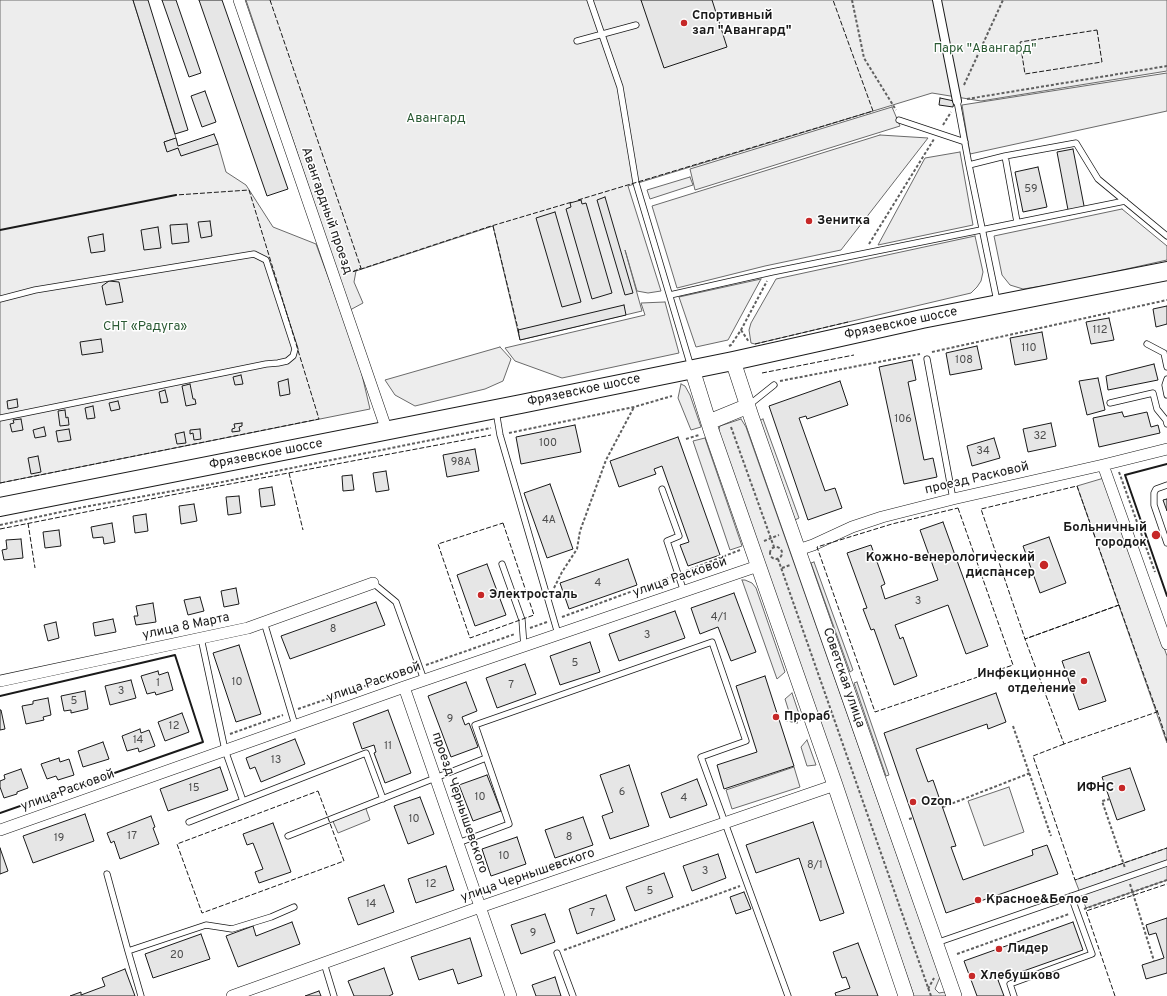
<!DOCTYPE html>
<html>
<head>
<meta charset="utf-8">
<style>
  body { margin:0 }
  canvas { display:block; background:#fff }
</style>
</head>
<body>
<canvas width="1167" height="996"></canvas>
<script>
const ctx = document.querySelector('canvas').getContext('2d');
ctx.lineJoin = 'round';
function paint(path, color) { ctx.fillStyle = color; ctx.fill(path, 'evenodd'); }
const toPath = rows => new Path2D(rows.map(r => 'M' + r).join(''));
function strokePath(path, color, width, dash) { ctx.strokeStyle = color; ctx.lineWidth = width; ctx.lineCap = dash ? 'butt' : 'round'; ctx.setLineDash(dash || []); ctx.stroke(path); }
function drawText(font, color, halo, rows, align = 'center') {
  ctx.font = font + ' Overpass,sans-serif'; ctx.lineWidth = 3; ctx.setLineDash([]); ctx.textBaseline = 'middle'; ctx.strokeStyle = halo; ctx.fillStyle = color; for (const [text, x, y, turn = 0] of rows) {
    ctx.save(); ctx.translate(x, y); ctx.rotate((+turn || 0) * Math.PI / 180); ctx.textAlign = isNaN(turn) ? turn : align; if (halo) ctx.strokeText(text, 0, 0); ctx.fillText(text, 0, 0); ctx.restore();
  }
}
const built = toPath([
  [0,0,133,0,176,138,164,142,167,151,178,148,218,144,226,172,246,185,273,227,316,244,358,358,370,409,0,483,0,0],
  [246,0,1167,0,1167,71,981,101,932,93,628,186,661,291,648,293,637,291,625,250,642,311,520,340,493,226,356,271,354,282,363,303,350,310,246,0],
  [1167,73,1167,111,970,154,962,105,1167,73],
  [892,107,900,126,695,190,690,169,892,107],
  [880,135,928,138,841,250,765,266,677,288,652,206,880,135],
  [960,152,973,225,878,245,925,158,960,152],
  [690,177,693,185,650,199,647,190,690,177],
  [1122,209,1167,246,1167,260,1068,282,1023,289,1010,285,1002,275,994,236,1122,209],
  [975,236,983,272,981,281,977,287,971,293,755,344,751,343,749,330,751,323,776,279,975,236],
  [761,279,728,340,696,347,679,297,761,279],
  [665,302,679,353,562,378,515,361,505,348,645,315,641,303,665,302],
  [500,347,511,359,503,381,485,389,415,406,395,395,385,380,500,347],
  [681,384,685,386,690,395,701,427,691,430,678,398,681,384],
  [741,419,746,427,940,977,935,989,939,993,945,992,946,996,914,996,719,433,719,429,720,426,741,419],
  [763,419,799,518,795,520,759,421,763,419],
  [705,438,742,546,730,550,693,441,705,438],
  [1104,478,1167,656,1167,743,1077,486,1104,478],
  [814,562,853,670,850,672,811,563,814,562],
  [742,580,745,580,752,583,756,588,785,672,777,679,742,580],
  [857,682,889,775,886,776,854,683,857,682],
  [792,693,801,720,791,718,785,699,792,693],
  [807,740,816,765,807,766,801,747,807,740],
  [794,767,800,787,732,809,726,790,794,767],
  [1009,787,1024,832,984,846,968,801,1009,787],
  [365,806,370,820,338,833,332,819,365,806],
  [1167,848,1167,880,1086,908,1075,880,1167,848]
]);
paint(built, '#ededed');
strokePath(built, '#6a6a6a', 1);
const building = toPath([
  [133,0,148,0,188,130,175,134,133,0],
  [162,0,176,0,201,73,189,77,162,0],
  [199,0,222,0,288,189,267,196,199,0],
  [641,0,712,0,727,47,664,68,641,0],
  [205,91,216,122,202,127,191,96,205,91],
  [940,98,954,101,953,107,939,105,940,98],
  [214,134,218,144,181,156,178,148,167,152,164,142,176,138,178,146,214,134],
  [1073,149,1085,211,1069,215,1057,152,1073,149],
  [1038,167,1047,207,1023,212,1015,172,1038,167],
  [605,197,633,293,625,295,597,200,605,197],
  [581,200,582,204,586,203,612,293,592,299,566,209,571,207,570,203,581,200],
  [555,212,581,302,562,307,536,218,555,212],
  [210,221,212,236,201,238,198,222,210,221],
  [187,224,189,242,172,244,170,225,187,224],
  [158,227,161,248,144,250,141,230,158,227],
  [103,234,105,251,91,253,88,237,103,234],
  [109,281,119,282,123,302,106,305,102,286,109,281],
  [624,305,626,315,520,340,518,330,624,305],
  [1167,306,1167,324,1156,327,1153,309,1167,306],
  [1109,318,1114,340,1091,344,1086,322,1109,318],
  [1042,332,1047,359,1015,365,1010,338,1042,332],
  [101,339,103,352,82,355,80,342,101,339],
  [977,346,982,369,950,375,946,353,977,346],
  [912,360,916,380,908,382,924,460,933,458,937,477,904,484,879,367,912,360],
  [1154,364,1158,380,1108,390,1106,376,1154,364],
  [241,375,243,384,235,385,233,377,241,375],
  [1098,378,1105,410,1087,415,1079,381,1098,378],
  [288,379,290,394,280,396,278,382,288,379],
  [840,381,848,405,807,419,806,416,799,418,825,491,835,488,842,508,808,520,769,406,840,381],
  [190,384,193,399,195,399,196,404,186,406,182,386,190,384],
  [165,390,168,402,161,403,159,392,165,390],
  [17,399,18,407,8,409,7,401,17,399],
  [118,401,120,409,111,411,109,403,118,401],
  [93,406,95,418,87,419,85,408,93,406],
  [65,410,66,418,68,417,69,425,60,426,58,411,65,410],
  [1122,412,1124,417,1147,412,1151,427,1158,425,1160,433,1099,447,1093,418,1122,412],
  [21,419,23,430,12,432,10,424,14,423,13,420,21,419],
  [242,423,242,426,239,427,240,431,232,432,232,429,235,428,234,424,242,423],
  [1051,423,1056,446,1028,452,1023,429,1051,423],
  [575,425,581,452,521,464,516,437,575,425],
  [44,427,46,436,35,438,33,430,44,427],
  [69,429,71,440,58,442,56,431,69,429],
  [200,429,201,439,194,440,193,433,190,434,190,430,200,429],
  [184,432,186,443,177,444,175,434,184,432],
  [678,437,720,555,688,566,680,545,689,542,662,466,654,469,656,474,619,487,610,461,678,437],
  [994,438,1000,458,972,466,967,446,994,438],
  [475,449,479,471,447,477,443,455,475,449],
  [38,456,41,472,31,474,28,458,38,456],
  [386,471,389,490,376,492,373,473,386,471],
  [352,475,354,490,343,491,342,476,352,475],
  [550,484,573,549,547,558,524,493,550,484],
  [272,487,275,505,261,507,259,489,272,487],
  [239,496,241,513,228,515,226,497,239,496],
  [1167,499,1167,511,1163,500,1167,499],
  [194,504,197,521,181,524,179,506,194,504],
  [146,514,148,531,135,533,133,516,146,514],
  [943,522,988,646,966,654,948,605,895,625,900,639,903,637,917,676,894,685,874,629,871,630,863,609,867,608,847,553,871,545,885,584,881,586,885,599,938,580,920,530,943,522],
  [112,523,115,542,104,544,103,537,93,538,91,527,112,523],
  [59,530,61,546,45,548,43,532,59,530],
  [1049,537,1066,583,1040,593,1023,546,1049,537],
  [21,539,23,558,4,560,2,550,7,549,6,540,21,539],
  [628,559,637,585,569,609,560,583,628,559],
  [487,564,506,615,475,626,457,575,487,564],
  [236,588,239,604,224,607,221,591,236,588],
  [734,593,756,652,731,661,718,627,700,634,691,608,734,593],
  [200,597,204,611,188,615,184,600,200,597],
  [376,602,385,625,290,659,281,636,376,602],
  [153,603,156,622,136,625,134,616,138,616,136,606,153,603],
  [675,611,685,638,619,661,609,634,675,611],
  [113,619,116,632,95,636,93,623,113,619],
  [56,622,59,638,48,641,44,625,56,622],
  [590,642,600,672,560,685,550,656,590,642],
  [239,645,261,714,236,722,213,653,239,645],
  [1089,652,1106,701,1079,710,1062,661,1089,652],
  [525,664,536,694,497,708,486,678,525,664],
  [158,671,159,675,168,672,173,690,156,695,155,692,147,694,141,676,158,671],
  [765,676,794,766,724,789,717,765,757,752,736,686,765,676],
  [131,680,136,698,110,705,105,686,131,680],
  [466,682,477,711,462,717,465,725,469,723,478,747,451,757,428,696,466,682],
  [85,691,88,709,71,713,71,710,64,711,61,696,85,691],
  [996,693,1006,722,988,729,987,724,916,749,928,782,933,780,956,846,951,847,963,880,1033,855,1032,850,1047,845,1058,874,946,913,884,733,996,693],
  [48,698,51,715,43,717,44,720,26,724,22,706,33,704,33,701,48,698],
  [0,710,1,710,5,729,0,730,0,710],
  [388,710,411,773,385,783,374,753,376,752,374,745,362,749,353,723,388,710],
  [182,713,189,732,165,741,158,722,182,713],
  [140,729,141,733,149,730,155,746,139,752,138,748,127,751,122,736,140,729],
  [295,739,305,764,261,782,255,767,250,769,246,758,295,739],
  [103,742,109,759,83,767,78,751,103,742],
  [59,758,60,762,69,759,74,775,58,780,56,776,47,779,41,764,59,758],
  [629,765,649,826,610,839,602,816,613,812,600,775,629,765],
  [220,767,228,790,168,811,160,789,220,767],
  [1130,768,1145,810,1117,820,1102,777,1130,768],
  [21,769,28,788,17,792,17,794,4,798,0,787,0,781,5,779,4,775,21,769],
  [487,775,501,811,473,821,459,785,487,775],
  [697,779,707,805,670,818,661,793,697,779],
  [420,797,434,834,408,844,394,806,420,797],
  [85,814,94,841,33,863,23,836,85,814],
  [151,816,155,827,153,828,159,844,120,859,114,841,111,843,107,833,151,816],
  [583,817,593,845,555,858,545,830,583,817],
  [813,822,844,913,820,921,799,858,756,873,746,845,813,822],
  [273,823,291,872,259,883,255,872,263,869,253,843,247,845,243,834,273,823],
  [517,837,526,864,491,876,482,849,517,837],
  [0,848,8,871,0,874,0,848],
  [718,854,726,878,692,891,683,866,718,854],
  [446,866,454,890,416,903,408,879,446,866],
  [664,873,673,897,635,911,626,887,664,873],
  [384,885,394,912,358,925,348,898,384,885],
  [744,892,751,909,736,914,730,897,744,892],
  [606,895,615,920,577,934,569,909,606,895],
  [545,914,555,942,521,954,511,925,545,914],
  [1167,918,1167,973,1146,979,1142,965,1164,958,1156,933,1149,935,1146,925,1167,918],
  [292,922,300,944,238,967,226,936,253,926,256,936,292,922],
  [1073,922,1083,950,998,980,1004,996,977,996,964,961,1073,922],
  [201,934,210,959,153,978,145,954,201,934],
  [470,938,482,976,458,984,453,969,419,980,411,957,470,938],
  [858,943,878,996,836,996,835,993,850,988,846,977,842,978,833,952,858,943],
  [384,968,393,994,389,996,354,996,348,981,384,968],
  [125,969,135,996,70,996,81,992,81,995,105,986,102,978,125,969],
  [555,977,561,996,536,996,532,985,555,977],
  [319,991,321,996,305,996,319,991]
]);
paint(building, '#e6e6e6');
strokePath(building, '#1a1a1a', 1);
const service = toPath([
  [590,0,620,87,636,183,691,367],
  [577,41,636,25],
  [957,101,969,165,997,301],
  [899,120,965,142],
  [1005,156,1017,222],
  [969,165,1005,156,1076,143,1098,179,1167,236],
  [670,295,772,272,1125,201],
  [0,299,35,290,254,254,266,260,295,349,293,356,287,361,278,363,266,364,0,418],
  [1147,344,1164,353],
  [1164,353,1167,367],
  [927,359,953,499],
  [1167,379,1165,385,1167,395],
  [1110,403,1153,393,1157,409,1166,420,1167,424],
  [749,405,774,385],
  [496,411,500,435,558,634],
  [1167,485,1156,489,1154,493,1154,505,1167,543],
  [662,489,679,536,667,541,684,592],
  [502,564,522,620,524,647],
  [373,583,396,602,424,680],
  [264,622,295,725],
  [201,638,225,750,243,801],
  [189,822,366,753,383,799],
  [288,836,486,758],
  [458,843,509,824,475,725,712,642,746,741,701,757,788,996],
  [107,874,128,951],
  [936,943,1167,863],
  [557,953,573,996],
  [324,963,334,996],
  [141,996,128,951,206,925,232,929,271,917,294,907],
  [1014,996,1010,984,1092,954,1071,896]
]);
const pedestrian = toPath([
  [937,0,957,101]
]);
const minor = toPath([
  [239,0,387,431],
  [1103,465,1167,644],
  [798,550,813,545,852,527,882,517,953,499,1103,465,1167,449],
  [0,681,248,628,373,583],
  [404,687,511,996],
  [0,830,404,687,758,566],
  [232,996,480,907,835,785]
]);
const secondary = toPath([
  [733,361,751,416,954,996],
  [692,369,711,430,835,785,906,996],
  [709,422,748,406]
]);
const trunk = toPath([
  [0,507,521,404,733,361,922,319,1167,271]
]);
strokePath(service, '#1a1a1a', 7);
strokePath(pedestrian, '#1a1a1a', 10);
strokePath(minor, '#1a1a1a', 12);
strokePath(secondary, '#1a1a1a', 16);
strokePath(trunk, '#1a1a1a', 20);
strokePath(toPath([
  [852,0,864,58,896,110],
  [964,85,1003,0],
  [967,99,1167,66],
  [943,125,951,112],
  [869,244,934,139],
  [741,330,749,342],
  [729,346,731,345,741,330,767,281],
  [932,352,1167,300],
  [780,381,920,354],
  [731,427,774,547],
  [509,433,634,407,672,396],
  [686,439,699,435],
  [1119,472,1155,572],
  [0,525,84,507,217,483,491,428],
  [764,541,779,535],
  '770 553a6 6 0 1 1 12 0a6 6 0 1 1-12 0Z',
  [778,559,931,996],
  [782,568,790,565],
  [686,571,740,550],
  [554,588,562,572,577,549,580,531,606,460,634,407],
  [562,617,671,577],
  [530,628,547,622],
  [426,665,515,634],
  [298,709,411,670],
  [785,720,799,723],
  [1013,726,1051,836],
  [230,734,283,715],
  [1110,799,1102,801,1125,868],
  [943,807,1030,773],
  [909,819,913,818],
  [1130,884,1154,961],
  [1084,909,1167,880],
  [564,950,740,886],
  [957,954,1069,914],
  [928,989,934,978]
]), '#5f5f5f', 2, [3, 2]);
strokePath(service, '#fff', 5.5);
strokePath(pedestrian, '#fff', 8);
strokePath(minor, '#fff', 11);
strokePath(secondary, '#fff', 15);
strokePath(trunk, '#fff', 18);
strokePath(toPath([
  [270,0,361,268,352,272,488,227,572,202],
  [1097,30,1102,62,1025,74,1020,42,1097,30],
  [578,200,873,111,833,0],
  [493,226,519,333],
  [755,344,848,322],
  [762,373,854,355],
  [289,473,303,530],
  [0,483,319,419,249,190,176,195],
  [1077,486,1119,605,1025,639,981,509,1077,486],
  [958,508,1013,665,875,712,817,547,892,524,958,508],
  [28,523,35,568],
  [503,523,534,615,470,638,438,544,503,523],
  [0,529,166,496,491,435],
  [1119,605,1157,712,1064,744,1025,639,1119,605],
  [1157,710,1167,741],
  [1064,744,1033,756,1075,880,1167,848],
  [318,791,344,861,202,913,177,844,318,791],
  [1115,996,1086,911,1167,884]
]), '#1a1a1a', 1, [5, 2]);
strokePath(toPath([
  [0,230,176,195],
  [1167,464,1125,475,1167,596],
  [0,696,175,655,203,742,0,813]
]), '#1a1a1a', 2);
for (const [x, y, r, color] of [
  [684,23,4,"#c62828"],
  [809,221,4,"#c62828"],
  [1156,535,5,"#c62828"],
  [1044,565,5,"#c62828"],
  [481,595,4,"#c62828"],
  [1084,681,4,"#c62828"],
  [776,717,4,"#c62828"],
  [1122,788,4,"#c62828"],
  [913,802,4,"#c62828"],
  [978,900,4,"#c62828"],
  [999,949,4,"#c62828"],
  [972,976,4,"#c62828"]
]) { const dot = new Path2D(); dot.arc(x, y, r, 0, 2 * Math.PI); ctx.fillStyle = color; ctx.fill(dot); strokePath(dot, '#fff', 1.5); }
drawText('11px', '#4d4d4d', null, [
  ["59",1031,190],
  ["112",1100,331],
  ["110",1029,349],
  ["108",964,361],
  ["106",903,420],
  ["32",1040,437],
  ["100",548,444],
  ["34",983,452],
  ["98А",461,463],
  ["4А",549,521],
  ["4",598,584],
  ["3",918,602],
  ["4/1",719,618],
  ["8",333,630],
  ["3",647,636],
  ["5",575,664],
  ["10",237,683],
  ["1",158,684],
  ["7",511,686],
  ["3",121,692],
  ["5",74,702],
  ["9",450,720],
  ["12",174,727],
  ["14",138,741],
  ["11",388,747],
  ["13",276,761],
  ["15",194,789],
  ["6",622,793],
  ["10",480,798],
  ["4",684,799],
  ["10",414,820],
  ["17",132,837],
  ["8",569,838],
  ["19",59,839],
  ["10",504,857],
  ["8/1",815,866],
  ["3",705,872],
  ["12",431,885],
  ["5",650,892],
  ["14",371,905],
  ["7",592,914],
  ["9",533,934],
  ["20",177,956]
]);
drawText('bold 13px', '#1a1a1a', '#fff', [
  ["Спортивный",692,16],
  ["зал \"Авангард\"",692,31],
  ["Зенитка",817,221],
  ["Больничный",1147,528,"right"],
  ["городок",1147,543,"right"],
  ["Кожно-венерологический",1035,558,"right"],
  ["диспансер",1035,573,"right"],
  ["Электросталь",489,595],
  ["Инфекционное",1076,674,"right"],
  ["отделение",1076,689,"right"],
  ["Прораб",784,717],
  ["ИФНС",1114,788,"right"],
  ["Ozon",921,802],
  ["Красное&Белое",986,900],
  ["Лидер",1007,949],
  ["Хлебушково",980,976]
], 'left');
drawText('13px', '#2b5a34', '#fff', [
  ["Парк \"Авангард\"",985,49],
  ["Авангард",436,119],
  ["СНТ «Радуга»",145,327]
]);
drawText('13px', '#1a1a1a', '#fff', [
  ["Авангардный проезд",326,211,71],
  ["Фрязевское шоссе",901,324,-12],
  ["Фрязевское шоссе",584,391,-12],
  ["Фрязевское шоссе",266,455,-11],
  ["проезд Расковой",977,479,-13],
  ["улица Расковой",680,578,-19],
  ["улица 8 Марта",186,627,-12],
  ["Советская улица",843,678,71],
  ["улица Расковой",374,683,-19],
  ["улица Расковой",68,791,-20],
  ["проезд Чернышевского",459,803,71],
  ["улица Чернышевского",528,876,-19]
]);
</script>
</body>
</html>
